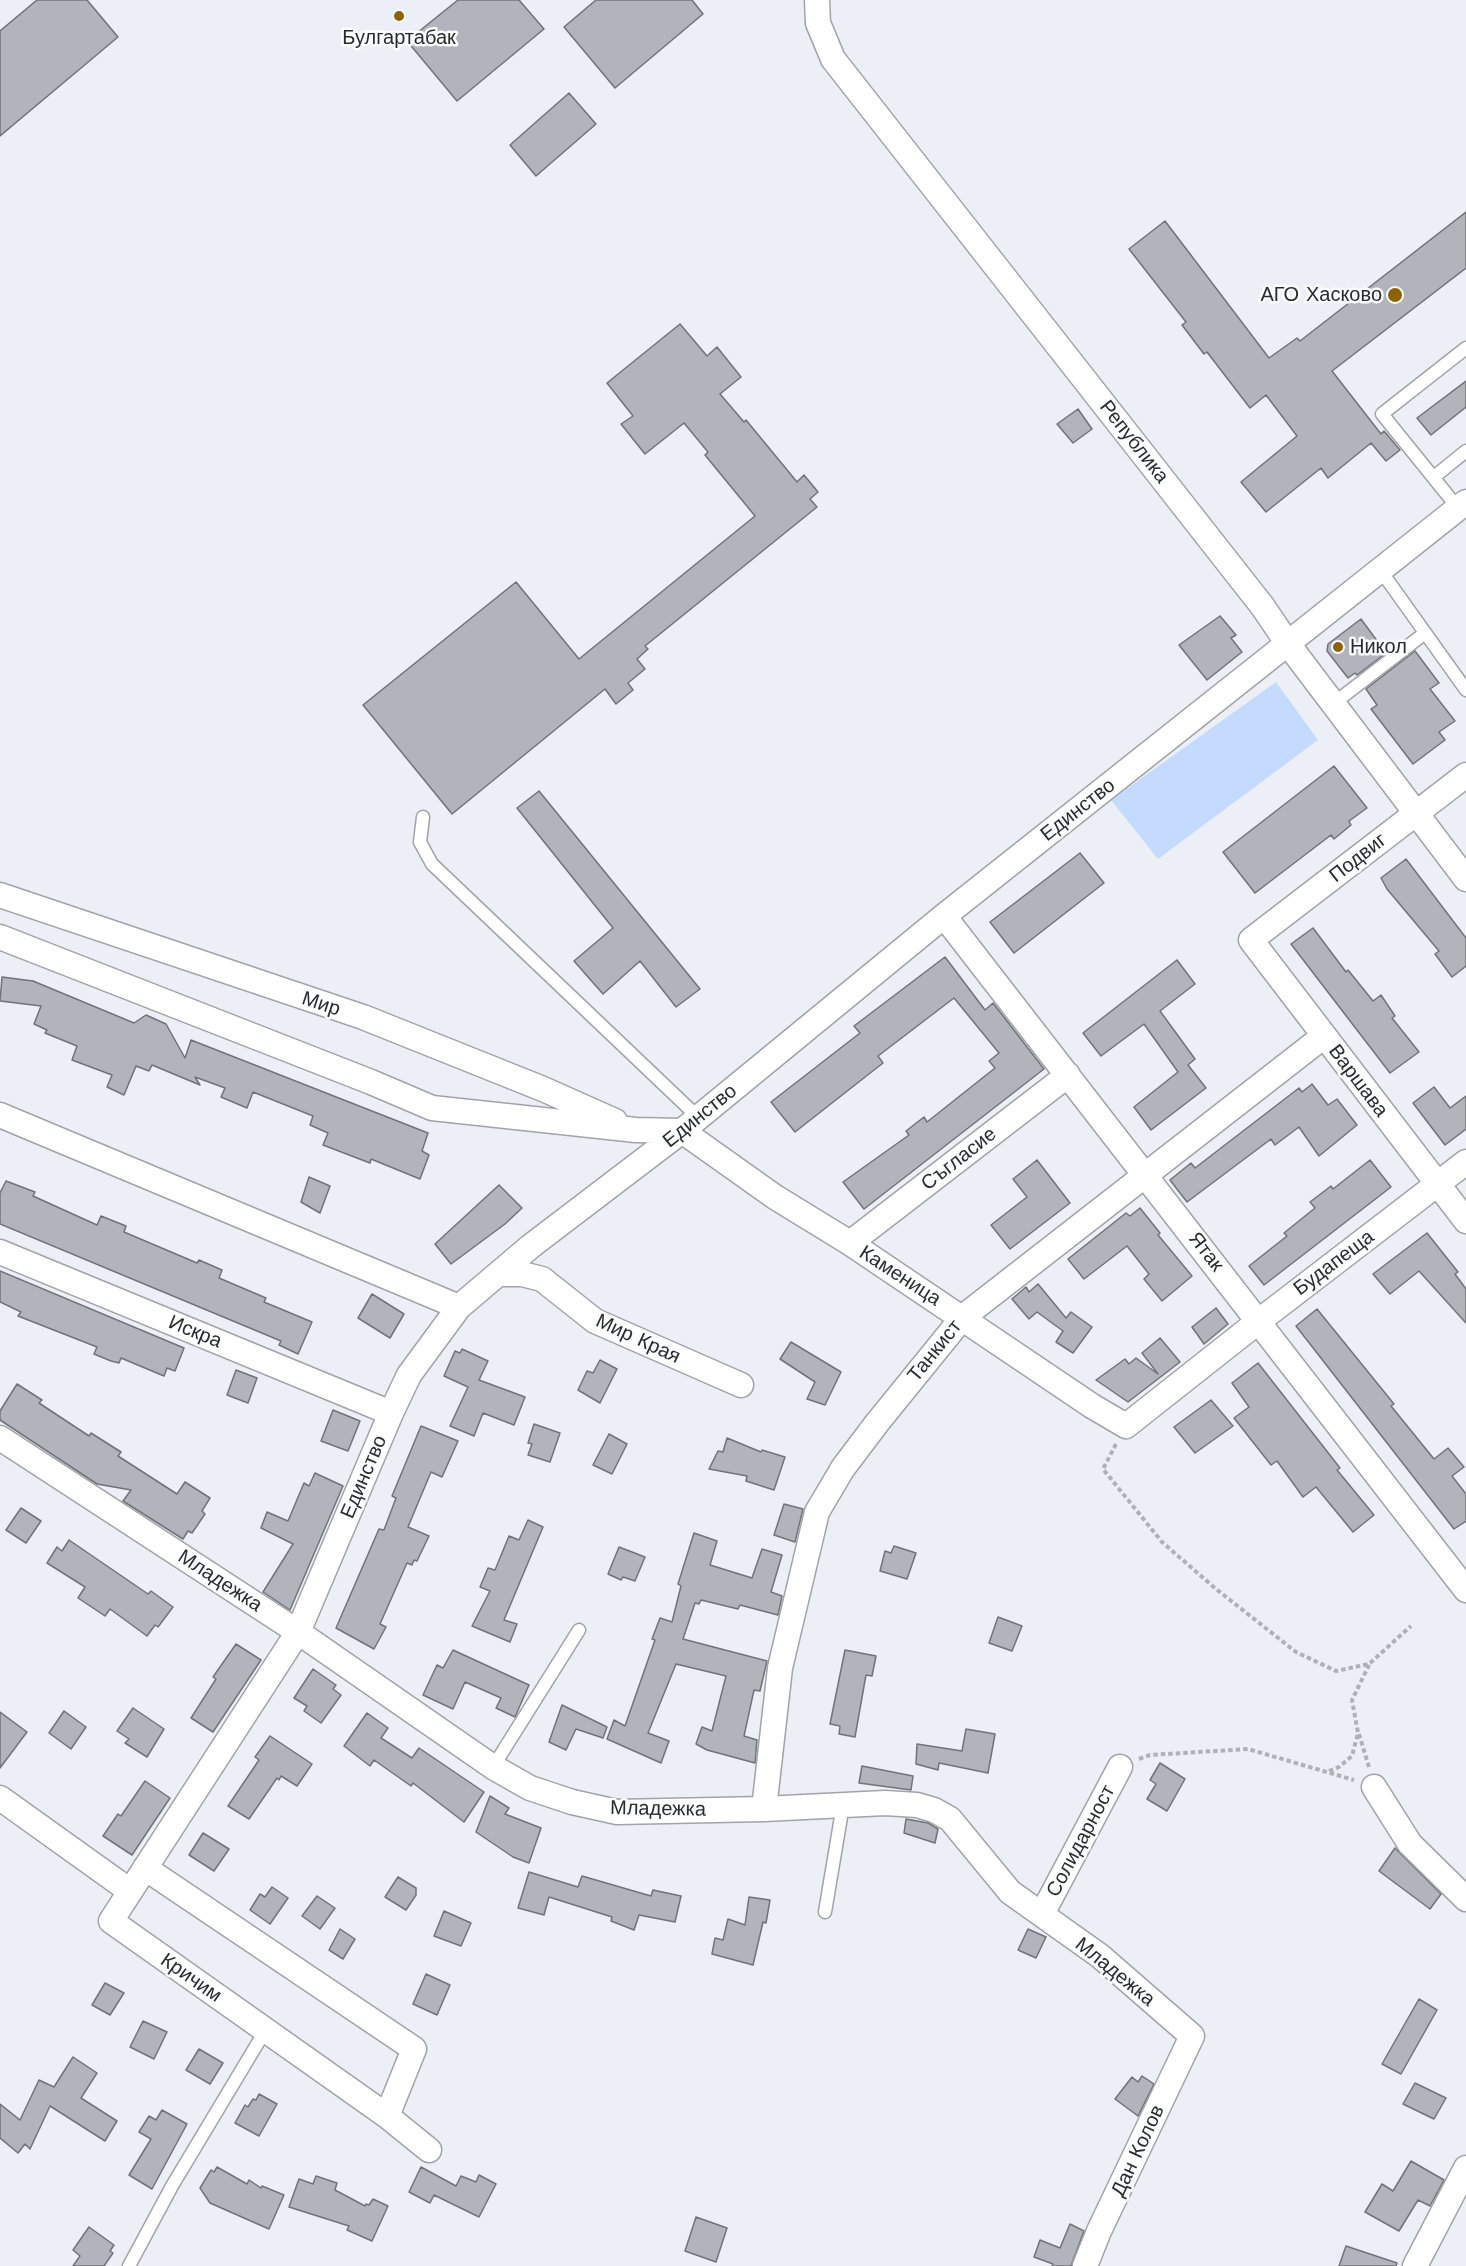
<!DOCTYPE html>
<html>
<head>
<meta charset="utf-8">
<style>
  body { margin:0 }
  canvas { display:block; background:#eceff5 }
</style>
</head>
<body>
<canvas width="1466" height="2266"></canvas>
<script>
const ctx = document.querySelector('canvas').getContext('2d');
ctx.lineJoin = 'round';
function paint(path, color) { ctx.fillStyle = color; ctx.fill(path, 'evenodd'); }
const toPath = rows => new Path2D(rows.map(r => 'M' + r).join(''));
function strokePath(path, color, width, dash) { ctx.strokeStyle = color; ctx.lineWidth = width; ctx.lineCap = dash ? 'butt' : 'round'; ctx.setLineDash(dash || []); ctx.stroke(path); }
function drawText(font, color, halo, rows, align = 'center') {
  ctx.font = font + ' "Work Sans",sans-serif'; ctx.lineWidth = 5; ctx.setLineDash([]); ctx.textBaseline = 'middle'; ctx.strokeStyle = halo; ctx.fillStyle = color; for (const [text, x, y, turn = 0] of rows) {
    ctx.save(); ctx.translate(x, y); ctx.rotate((+turn || 0) * Math.PI / 180); ctx.textAlign = isNaN(turn) ? turn : align; if (halo) ctx.strokeText(text, 0, 0); ctx.fillText(text, 0, 0); ctx.restore();
  }
}
paint(toPath([
  [1276,682,1318,740,1158,859,1111,800]
]), '#c4dbff');
const building = toPath([
  [37,0,87,0,118,37,0,136,0,31,37,0],
  [458,0,519,0,544,29,457,101,407,41,458,0],
  [596,0,692,0,703,14,615,88,564,27,596,0],
  [569,93,596,124,536,176,510,145,569,93],
  [1466,212,1466,268,1332,371,1381,434,1384,431,1400,450,1386,461,1371,443,1328,478,1321,468,1266,512,1241,482,1297,436,1266,395,1250,408,1207,352,1204,354,1182,325,1186,322,1129,249,1165,221,1269,358,1297,338,1300,341,1466,212],
  [680,324,707,356,717,347,741,377,720,394,744,422,746,420,797,482,804,475,818,492,810,499,817,507,645,646,648,649,637,659,645,669,628,683,633,690,616,704,605,689,452,814,363,705,516,582,579,659,755,516,705,455,708,452,684,423,645,454,621,424,633,416,607,383,680,324],
  [1466,381,1466,407,1431,435,1417,418,1466,381],
  [1078,409,1092,429,1073,443,1057,424,1078,409],
  [1220,616,1236,635,1231,638,1242,652,1207,680,1179,645,1220,616],
  [1361,619,1386,653,1357,675,1355,673,1348,678,1327,651,1328,644,1361,619],
  [1415,651,1439,683,1430,689,1455,721,1439,732,1445,740,1413,764,1371,709,1377,705,1366,689,1415,651],
  [1334,766,1367,808,1349,821,1351,825,1334,839,1331,835,1255,893,1223,852,1334,766],
  [539,791,700,989,676,1007,640,961,603,994,574,961,613,928,517,808,539,791],
  [1080,853,1104,883,1014,953,990,922,1080,853],
  [1406,859,1466,938,1466,966,1452,977,1435,954,1439,951,1387,889,1381,878,1406,859],
  [1313,928,1346,972,1348,970,1373,1001,1381,995,1395,1016,1392,1018,1419,1052,1390,1073,1291,944,1313,928],
  [945,957,985,1010,993,1003,1044,1069,864,1209,843,1182,909,1135,906,1131,924,1117,927,1122,995,1068,989,1061,999,1053,954,998,878,1056,883,1063,795,1132,771,1102,860,1033,854,1026,945,957],
  [1177,960,1195,984,1160,1011,1195,1059,1188,1065,1206,1088,1151,1130,1134,1107,1178,1072,1144,1024,1101,1056,1083,1033,1177,960],
  [2,977,33,981,134,1023,146,1015,166,1024,185,1058,191,1040,428,1133,422,1151,429,1155,420,1179,371,1159,370,1163,323,1145,328,1133,310,1125,313,1116,253,1092,247,1108,221,1097,225,1088,195,1077,200,1085,152,1065,149,1071,136,1066,124,1095,107,1087,112,1075,72,1060,77,1046,45,1033,47,1030,34,1024,41,1006,0,1001,2,977],
  [1312,1084,1328,1105,1337,1099,1357,1125,1319,1156,1299,1127,1275,1145,1271,1139,1187,1202,1170,1180,1191,1163,1195,1168,1299,1088,1302,1092,1312,1084],
  [1434,1087,1450,1108,1466,1096,1466,1129,1445,1145,1413,1103,1434,1087],
  [1037,1160,1070,1203,1010,1249,991,1225,1027,1197,1013,1179,1037,1160],
  [1370,1160,1391,1187,1264,1285,1249,1266,1287,1236,1284,1233,1315,1208,1310,1202,1331,1186,1333,1189,1370,1160],
  [309,1177,330,1186,320,1213,301,1202,309,1177],
  [6,1181,35,1192,33,1196,97,1225,101,1216,126,1226,124,1232,197,1263,199,1260,222,1270,219,1278,266,1298,264,1302,312,1322,298,1354,279,1345,281,1341,0,1224,0,1193,6,1181],
  [499,1185,522,1208,505,1224,451,1264,435,1244,499,1185],
  [1140,1208,1160,1233,1158,1235,1192,1276,1162,1301,1144,1279,1149,1274,1127,1246,1084,1279,1068,1259,1126,1213,1130,1216,1140,1208],
  [1427,1233,1458,1272,1455,1274,1466,1289,1466,1323,1419,1271,1390,1294,1373,1274,1427,1233],
  [0,1271,184,1348,175,1371,167,1368,164,1376,121,1358,119,1363,111,1361,94,1354,97,1347,18,1316,21,1312,0,1302,0,1271],
  [1038,1284,1066,1318,1071,1312,1092,1327,1073,1353,1056,1342,1063,1331,1037,1312,1029,1319,1012,1299,1026,1287,1029,1292,1038,1284],
  [372,1294,404,1314,390,1338,358,1318,372,1294],
  [1216,1308,1228,1324,1204,1344,1192,1327,1216,1308],
  [1317,1309,1394,1404,1391,1406,1434,1459,1448,1448,1464,1467,1452,1476,1466,1494,1466,1521,1454,1529,1296,1326,1317,1309],
  [1160,1338,1180,1362,1128,1402,1096,1380,1125,1359,1129,1364,1136,1358,1158,1374,1142,1353,1160,1338],
  [791,1342,841,1372,825,1405,807,1399,815,1382,780,1359,791,1342],
  [462,1349,488,1361,479,1380,525,1397,514,1425,483,1413,474,1436,450,1426,468,1387,444,1376,455,1351,460,1353,462,1349],
  [600,1360,617,1369,600,1403,578,1390,587,1371,593,1373,600,1360],
  [1258,1363,1340,1468,1337,1470,1374,1515,1353,1532,1316,1487,1303,1497,1277,1461,1271,1465,1234,1418,1249,1407,1232,1383,1258,1363],
  [236,1370,257,1378,248,1403,227,1395,236,1370],
  [17,1384,42,1400,39,1403,89,1436,91,1433,121,1452,118,1456,177,1494,185,1482,210,1498,202,1511,205,1514,192,1533,188,1531,183,1539,123,1501,131,1490,97,1484,0,1420,0,1411,17,1384],
  [1211,1400,1233,1426,1195,1453,1174,1427,1211,1400],
  [333,1410,360,1421,348,1451,321,1441,333,1410],
  [534,1424,560,1433,550,1462,528,1455,532,1444,528,1443,534,1424],
  [421,1426,458,1441,442,1477,431,1472,408,1527,429,1536,417,1561,414,1560,412,1565,407,1563,380,1624,386,1627,374,1649,336,1628,379,1529,384,1530,396,1498,392,1496,421,1426],
  [609,1434,627,1444,612,1474,593,1465,609,1434],
  [727,1438,761,1452,762,1450,785,1457,774,1490,746,1481,747,1476,709,1469,718,1451,723,1452,727,1438],
  [315,1473,343,1486,290,1610,263,1592,293,1544,261,1528,267,1512,288,1521,304,1483,309,1486,315,1473],
  [784,1504,803,1509,795,1542,774,1535,784,1504],
  [21,1508,41,1521,26,1543,6,1530,21,1508],
  [528,1520,543,1527,504,1620,517,1624,510,1642,472,1626,490,1591,480,1587,488,1568,495,1570,509,1536,519,1540,528,1520],
  [694,1533,717,1541,710,1565,752,1578,762,1549,782,1555,771,1592,782,1596,778,1615,740,1605,738,1609,701,1600,699,1604,695,1603,683,1639,767,1661,760,1691,754,1690,744,1736,757,1740,755,1763,707,1750,696,1744,702,1727,712,1731,726,1676,676,1664,648,1733,669,1741,661,1763,607,1739,614,1720,625,1726,655,1640,652,1639,660,1618,672,1622,681,1586,678,1584,694,1533],
  [69,1540,148,1594,151,1591,173,1607,158,1627,155,1625,147,1636,110,1609,105,1616,78,1598,85,1587,47,1563,57,1547,62,1551,69,1540],
  [894,1546,916,1553,907,1579,880,1571,885,1551,891,1553,894,1546],
  [619,1547,645,1557,635,1581,623,1577,621,1580,608,1574,619,1547],
  [998,1617,1022,1626,1012,1651,989,1643,998,1617],
  [236,1644,261,1660,213,1732,191,1718,216,1679,213,1677,236,1644],
  [453,1650,529,1685,515,1717,496,1708,501,1698,465,1682,453,1709,423,1695,437,1665,443,1668,453,1650],
  [845,1650,876,1656,872,1676,866,1675,855,1737,839,1734,840,1726,830,1724,845,1650],
  [313,1669,336,1685,333,1689,341,1695,321,1723,304,1711,307,1706,294,1698,313,1669],
  [562,1705,607,1727,603,1738,576,1729,566,1750,549,1742,562,1705],
  [133,1708,164,1729,147,1757,125,1743,129,1739,117,1731,133,1708],
  [64,1711,86,1727,71,1749,49,1733,64,1711],
  [0,1712,27,1732,0,1768,0,1712],
  [367,1713,388,1728,381,1738,412,1758,419,1748,484,1792,464,1822,413,1783,411,1786,374,1760,370,1766,344,1746,367,1713],
  [966,1729,995,1734,988,1773,939,1763,938,1770,916,1764,917,1744,962,1751,966,1729],
  [270,1736,312,1764,297,1786,281,1776,279,1780,277,1778,249,1819,228,1806,259,1760,255,1757,270,1736],
  [1160,1763,1185,1779,1167,1811,1147,1799,1156,1784,1150,1780,1160,1763],
  [862,1766,913,1776,911,1790,859,1783,862,1766],
  [145,1781,170,1798,132,1855,103,1836,118,1814,121,1816,145,1781],
  [490,1796,509,1808,505,1814,541,1828,529,1863,513,1857,476,1832,490,1796],
  [906,1819,928,1823,938,1829,935,1843,904,1833,906,1819],
  [203,1833,229,1849,214,1871,189,1855,203,1833],
  [1395,1848,1441,1894,1430,1909,1379,1871,1395,1848],
  [529,1872,578,1887,582,1876,651,1896,653,1890,681,1896,675,1922,639,1915,634,1930,611,1921,612,1917,549,1897,544,1915,518,1908,529,1872],
  [398,1877,416,1888,416,1895,406,1910,385,1897,398,1877],
  [272,1887,288,1898,270,1924,250,1910,260,1894,265,1897,272,1887],
  [317,1896,335,1908,320,1929,302,1916,317,1896],
  [749,1897,770,1900,766,1923,763,1922,753,1965,712,1954,715,1938,723,1940,728,1919,745,1925,749,1897],
  [444,1911,471,1923,461,1946,434,1936,444,1911],
  [340,1929,355,1939,343,1959,329,1950,340,1929],
  [1028,1929,1046,1937,1036,1958,1018,1950,1028,1929],
  [426,1974,450,1985,437,2015,413,2004,426,1974],
  [105,1983,124,1993,110,2015,92,2005,105,1983],
  [1419,1999,1437,2010,1401,2074,1382,2064,1419,1999],
  [143,2021,167,2032,154,2059,130,2047,143,2021],
  [199,2049,223,2063,210,2084,186,2070,199,2049],
  [73,2057,97,2073,81,2098,117,2121,105,2141,50,2106,30,2149,25,2144,18,2153,0,2138,0,2104,20,2120,39,2080,54,2087,73,2057],
  [1142,2076,1154,2084,1138,2116,1115,2099,1132,2077,1138,2082,1142,2076],
  [1415,2083,1446,2098,1434,2119,1403,2104,1415,2083],
  [259,2094,277,2104,259,2136,235,2123,245,2105,248,2107,253,2099,256,2100,259,2094],
  [162,2110,187,2124,152,2189,129,2175,151,2139,139,2132,149,2116,156,2120,162,2110],
  [1411,2161,1444,2180,1430,2206,1418,2200,1399,2231,1365,2212,1382,2184,1393,2191,1411,2161],
  [217,2167,247,2184,249,2180,261,2188,262,2186,284,2195,269,2229,210,2203,200,2188,211,2170,214,2172,217,2167],
  [421,2167,456,2186,461,2176,476,2182,479,2175,496,2184,479,2217,434,2195,430,2203,409,2192,421,2167],
  [316,2176,337,2183,335,2190,365,2206,366,2204,369,2205,373,2199,388,2206,372,2241,347,2230,349,2226,289,2207,299,2179,313,2184,316,2176],
  [696,2217,727,2228,716,2262,685,2251,696,2217],
  [1070,2224,1084,2231,1071,2266,1052,2266,1053,2264,1034,2257,1040,2240,1060,2248,1070,2224],
  [89,2227,114,2245,110,2251,113,2253,104,2266,73,2266,80,2256,73,2250,89,2227],
  [1346,2246,1397,2263,1396,2266,1339,2266,1346,2246]
]);
paint(building, '#b1b4ba');
strokePath(building, '#707378', 1.5);
const service = toPath([
  [1434,477,1466,451],
  [1458,508,1382,414,1466,348],
  [1381,571,1466,690],
  [1333,704,1425,633],
  [423,817,420,842,432,864,699,1118],
  [493,1767,579,1630],
  [825,1912,843,1805],
  [129,2266,172,2186,265,2031]
]);
const minor = toPath([
  [817,0,818,23,833,59,1263,607,1288,644,1466,879],
  [1466,775,1251,940,1466,1221],
  [0,895,363,1017,543,1089,615,1121],
  [944,916,1466,1590],
  [0,937,371,1082,432,1108,636,1130,682,1131],
  [0,1115,459,1307],
  [682,1131,775,1197,850,1243,1092,1406,1126,1426,1259,1321,1466,1162],
  [850,1243,1068,1075],
  [0,1252,391,1413],
  [498,1274,522,1274,542,1279,595,1321,741,1385],
  [0,1438,298,1632,493,1767,530,1788,572,1802,617,1812,764,1809,885,1803,917,1805,934,1810,950,1819,1010,1892,1100,1956,1192,2036,1099,2231,1085,2266],
  [1374,1787,1410,1844,1466,1899],
  [0,1798,130,1891],
  [764,1809,780,1668,817,1512,843,1468,877,1423,963,1317,1324,1036],
  [145,1868,414,2049,387,2116],
  [1042,1914,1120,1767],
  [429,2150,387,2116,111,1921,298,1632,391,1413,409,1375,459,1307,531,1246,682,1131,944,916,1466,502],
  [1415,2266,1466,2168]
]);
strokePath(service, '#a0a3a8', 15);
strokePath(minor, '#a0a3a8', 27);
strokePath(toPath([
  [1116,1444,1103,1469,1162,1542,1216,1589,1296,1652,1336,1671,1369,1664,1411,1626],
  [1359,1734,1369,1767],
  [1139,1759,1150,1755,1248,1749,1354,1780],
  [1329,1771,1339,1767,1352,1756,1358,1733,1352,1700,1369,1665]
]), '#afb1b6', 4, [4.5, 3]);
strokePath(service, '#fff', 12);
strokePath(minor, '#fff', 24);
for (const [x, y, r, color] of [
  [399,16,6,"#8c6204"],
  [1395,295,8,"#8c6204"],
  [1338,647,6,"#8c6204"]
]) { const dot = new Path2D(); dot.arc(x, y, r, 0, 2 * Math.PI); ctx.fillStyle = color; ctx.fill(dot); strokePath(dot, '#fbfdff', 2); }
drawText('20px', '#2a2b2d', '#fbfdff', [
  ["Булгартабак",399,38],
  ["АГО Хасково",1382,295,"right"],
  ["Никол",1350,647,"left"]
]);
drawText('20px', '#2a2b2d', '#fbfdff', [
  ["Република",1134,442,52],
  ["Единство",1078,810,-38],
  ["Подвиг",1358,858,-38],
  ["Мир",321,1004,18],
  ["Варшава",1358,1081,53],
  ["Единство",700,1116,-39],
  ["Съгласие",959,1159,-38],
  ["Ятак",1206,1252,52],
  ["Будапеща",1334,1263,-37],
  ["Каменица",900,1276,33],
  ["Искра",195,1332,22],
  ["Мир Края",638,1339,25],
  ["Танкист",935,1351,-51],
  ["Единство",364,1477,-67],
  ["Младежка",220,1581,33],
  ["Младежка",658,1809,1],
  ["Солидарност",1081,1841,-62],
  ["Младежка",1115,1972,39],
  ["Кричим",191,1978,35],
  ["Дан Колов",1138,2151,-65]
]);
</script>
</body>
</html>
